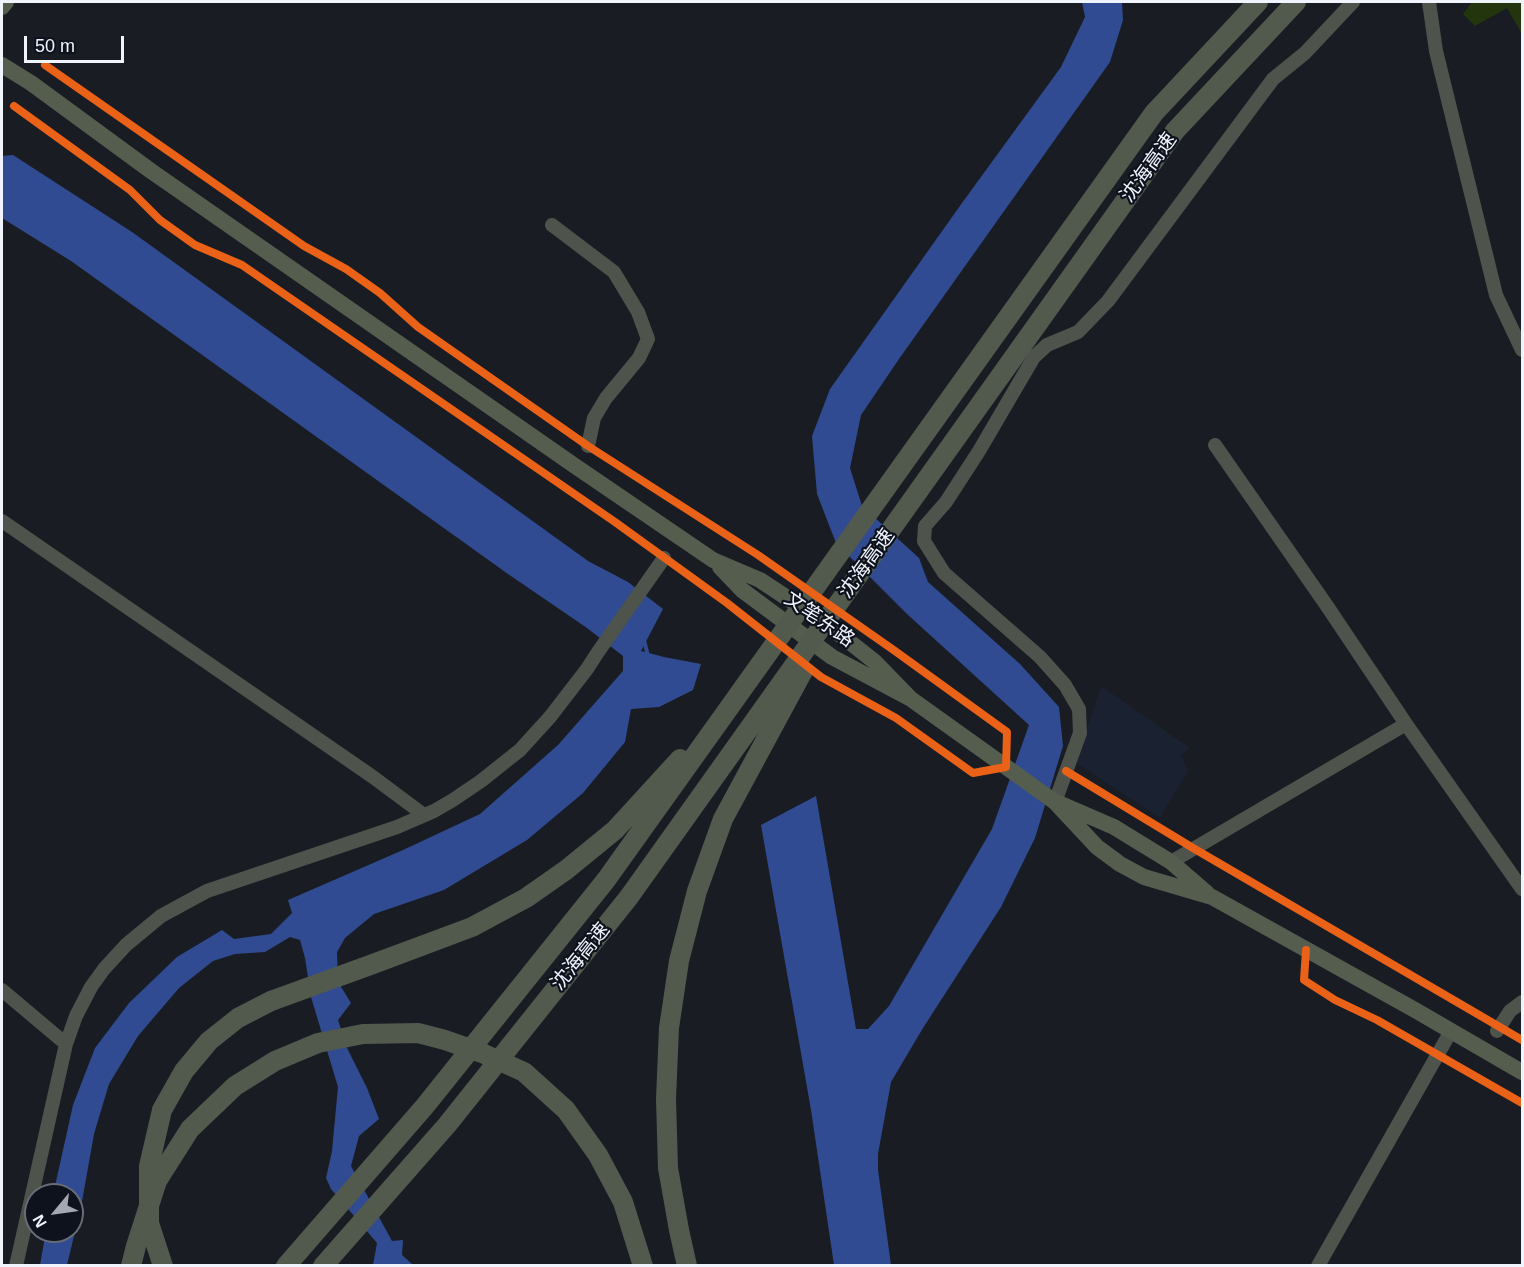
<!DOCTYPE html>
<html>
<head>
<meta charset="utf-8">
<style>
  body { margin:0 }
  #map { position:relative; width:1524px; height:1267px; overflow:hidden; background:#191c23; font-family:Arial,sans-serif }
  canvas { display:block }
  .frame { position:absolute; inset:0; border:3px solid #f0f4fd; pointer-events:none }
  .north { position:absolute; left:24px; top:1183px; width:60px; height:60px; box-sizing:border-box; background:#0d121d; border:2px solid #686c77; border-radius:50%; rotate:241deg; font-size:16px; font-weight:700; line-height:24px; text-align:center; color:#f0f4fd }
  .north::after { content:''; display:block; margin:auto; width:21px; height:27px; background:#a5a8b1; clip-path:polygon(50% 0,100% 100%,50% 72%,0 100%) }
  .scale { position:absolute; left:24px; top:36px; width:100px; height:27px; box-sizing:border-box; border:3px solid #f0f4fd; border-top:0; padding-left:8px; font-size:18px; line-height:21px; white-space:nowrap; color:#f0f4fd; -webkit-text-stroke:4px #0d121d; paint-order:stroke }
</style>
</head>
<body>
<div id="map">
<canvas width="1524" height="1267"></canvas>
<div class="frame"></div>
<div class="north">N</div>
<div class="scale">50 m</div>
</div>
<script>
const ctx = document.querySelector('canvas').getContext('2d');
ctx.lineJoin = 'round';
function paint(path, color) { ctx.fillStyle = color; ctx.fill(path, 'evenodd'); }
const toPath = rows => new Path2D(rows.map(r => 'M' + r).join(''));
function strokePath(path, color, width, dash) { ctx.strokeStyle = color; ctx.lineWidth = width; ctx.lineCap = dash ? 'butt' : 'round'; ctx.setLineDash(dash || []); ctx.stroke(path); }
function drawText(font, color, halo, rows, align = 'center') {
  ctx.font = font + ' Arial,"Noto Sans SC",sans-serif'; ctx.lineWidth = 4.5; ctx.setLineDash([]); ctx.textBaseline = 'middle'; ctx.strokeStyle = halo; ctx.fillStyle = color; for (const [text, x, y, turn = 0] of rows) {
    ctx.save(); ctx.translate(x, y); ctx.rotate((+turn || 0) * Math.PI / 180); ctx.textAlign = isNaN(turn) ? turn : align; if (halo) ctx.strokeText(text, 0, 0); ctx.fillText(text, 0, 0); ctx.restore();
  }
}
paint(toPath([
  [1101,686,1190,748,1181,755,1188,771,1160,818,1076,763]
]), '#1a2131');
paint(toPath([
  [1472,2,1522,2,1522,34,1507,8,1475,26,1463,14]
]), '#23350d');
paint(toPath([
  [1082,2,1122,2,1123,20,1110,62,899,359,861,415,850,468,862,506,919,558,928,582,1020,664,1059,707,1063,746,1035,838,1001,907,923,1028,891,1082,878,1154,878,1170,891,1265,834,1265,811,1110,761,825,816,796,856,1029,868,1029,889,1006,992,829,1029,725,907,614,836,543,817,494,812,436,830,389,962,203,1061,67,1085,17],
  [13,155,132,232,588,561,628,582,663,609,641,651,664,657,701,664,693,690,659,707,631,709,625,742,583,793,527,840,444,890,374,914,345,938,337,952,338,982,351,1003,338,1020,348,1050,367,1088,379,1119,359,1136,351,1166,392,1241,403,1240,402,1255,413,1265,416,1265,373,1265,377,1243,331,1189,326,1178,332,1151,338,1087,311,997,305,958,300,940,290,937,265,952,235,954,213,961,179,988,138,1036,109,1084,94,1134,81,1207,67,1265,40,1265,46,1231,72,1231,72,1195,53,1195,73,1105,95,1048,129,1003,177,957,222,930,234,939,271,934,292,913,288,900,403,850,480,814,558,745,623,671,623,656,587,628,508,574,71,261,2,218,2,156]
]), '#304b91');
strokePath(toPath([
  [644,640,648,656]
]), '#304b91', 4);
strokePath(toPath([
  [1429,2,1436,51,1496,295,1522,350],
  [552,225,614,272,638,312,648,339,639,358,606,398,594,418,588,446],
  [2,521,373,777,424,815],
  [1406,724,1522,889],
  [1055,802,1080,733,1079,709,1065,685,1040,657,944,573,924,541,925,526,946,502,979,451,1034,357,1047,345,1078,332,1108,301,1273,79,1305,53,1353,2],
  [1171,862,1406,724,1327,606,1215,445],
  [2,990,66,1044],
  [1497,1031,1510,1011,1522,1002],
  [16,1266,66,1044,76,1016,91,987,104,969,126,945,161,916,207,891,397,827,434,811,453,800,481,781,520,750,550,717,587,669,598,652,664,558],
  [1318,1266,1451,1031]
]), '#4e534b', 14);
strokePath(toPath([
  [2,7,6,2],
  [2,65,31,83,151,171,575,466,713,560,760,580,819,619,846,639,875,662,911,699],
  [720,567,742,590,832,657,911,699,1055,802,1097,847,1120,864,1144,877,1212,897,1415,1010,1522,1072],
  [1061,804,1114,827,1171,862,1207,893]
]), '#555d4f', 16);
strokePath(toPath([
  [131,1266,136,1246,157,1181,190,1129,235,1086,275,1061,318,1043,363,1034,418,1033,445,1040,482,1053,524,1072,566,1110,598,1155,623,1202,643,1266],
  [163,1266,149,1223,149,1166,162,1110,184,1071,209,1041,238,1018,271,1001,373,964,472,927,526,898,566,870,615,830,680,759],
  [286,1266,425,1106,606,880,1154,113,1258,2],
  [323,1266,447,1125,629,897,1175,131,1296,2],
  [687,1266,679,1230,668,1168,666,1099,669,1028,679,961,697,891,723,819,803,671]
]), '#525a4e', 20);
strokePath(toPath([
  [14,106,130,190,160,220,195,245,242,265,615,522,727,603,821,677,896,718,973,773,1006,767,1007,732,895,651,758,555,588,446,418,327,380,293,346,269,304,246,45,65],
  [1066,771,1193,848,1522,1040],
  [1306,950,1304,980,1335,1000,1377,1020,1522,1103]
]), '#ea6118', 8);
drawText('20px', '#f0f4fd', '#0d121d', [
  ["沈海高速",1149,168,-54],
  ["沈海高速",867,564,-54],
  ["文笔东路",819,620,35],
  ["沈海高速",581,957,-51]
]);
</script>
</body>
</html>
